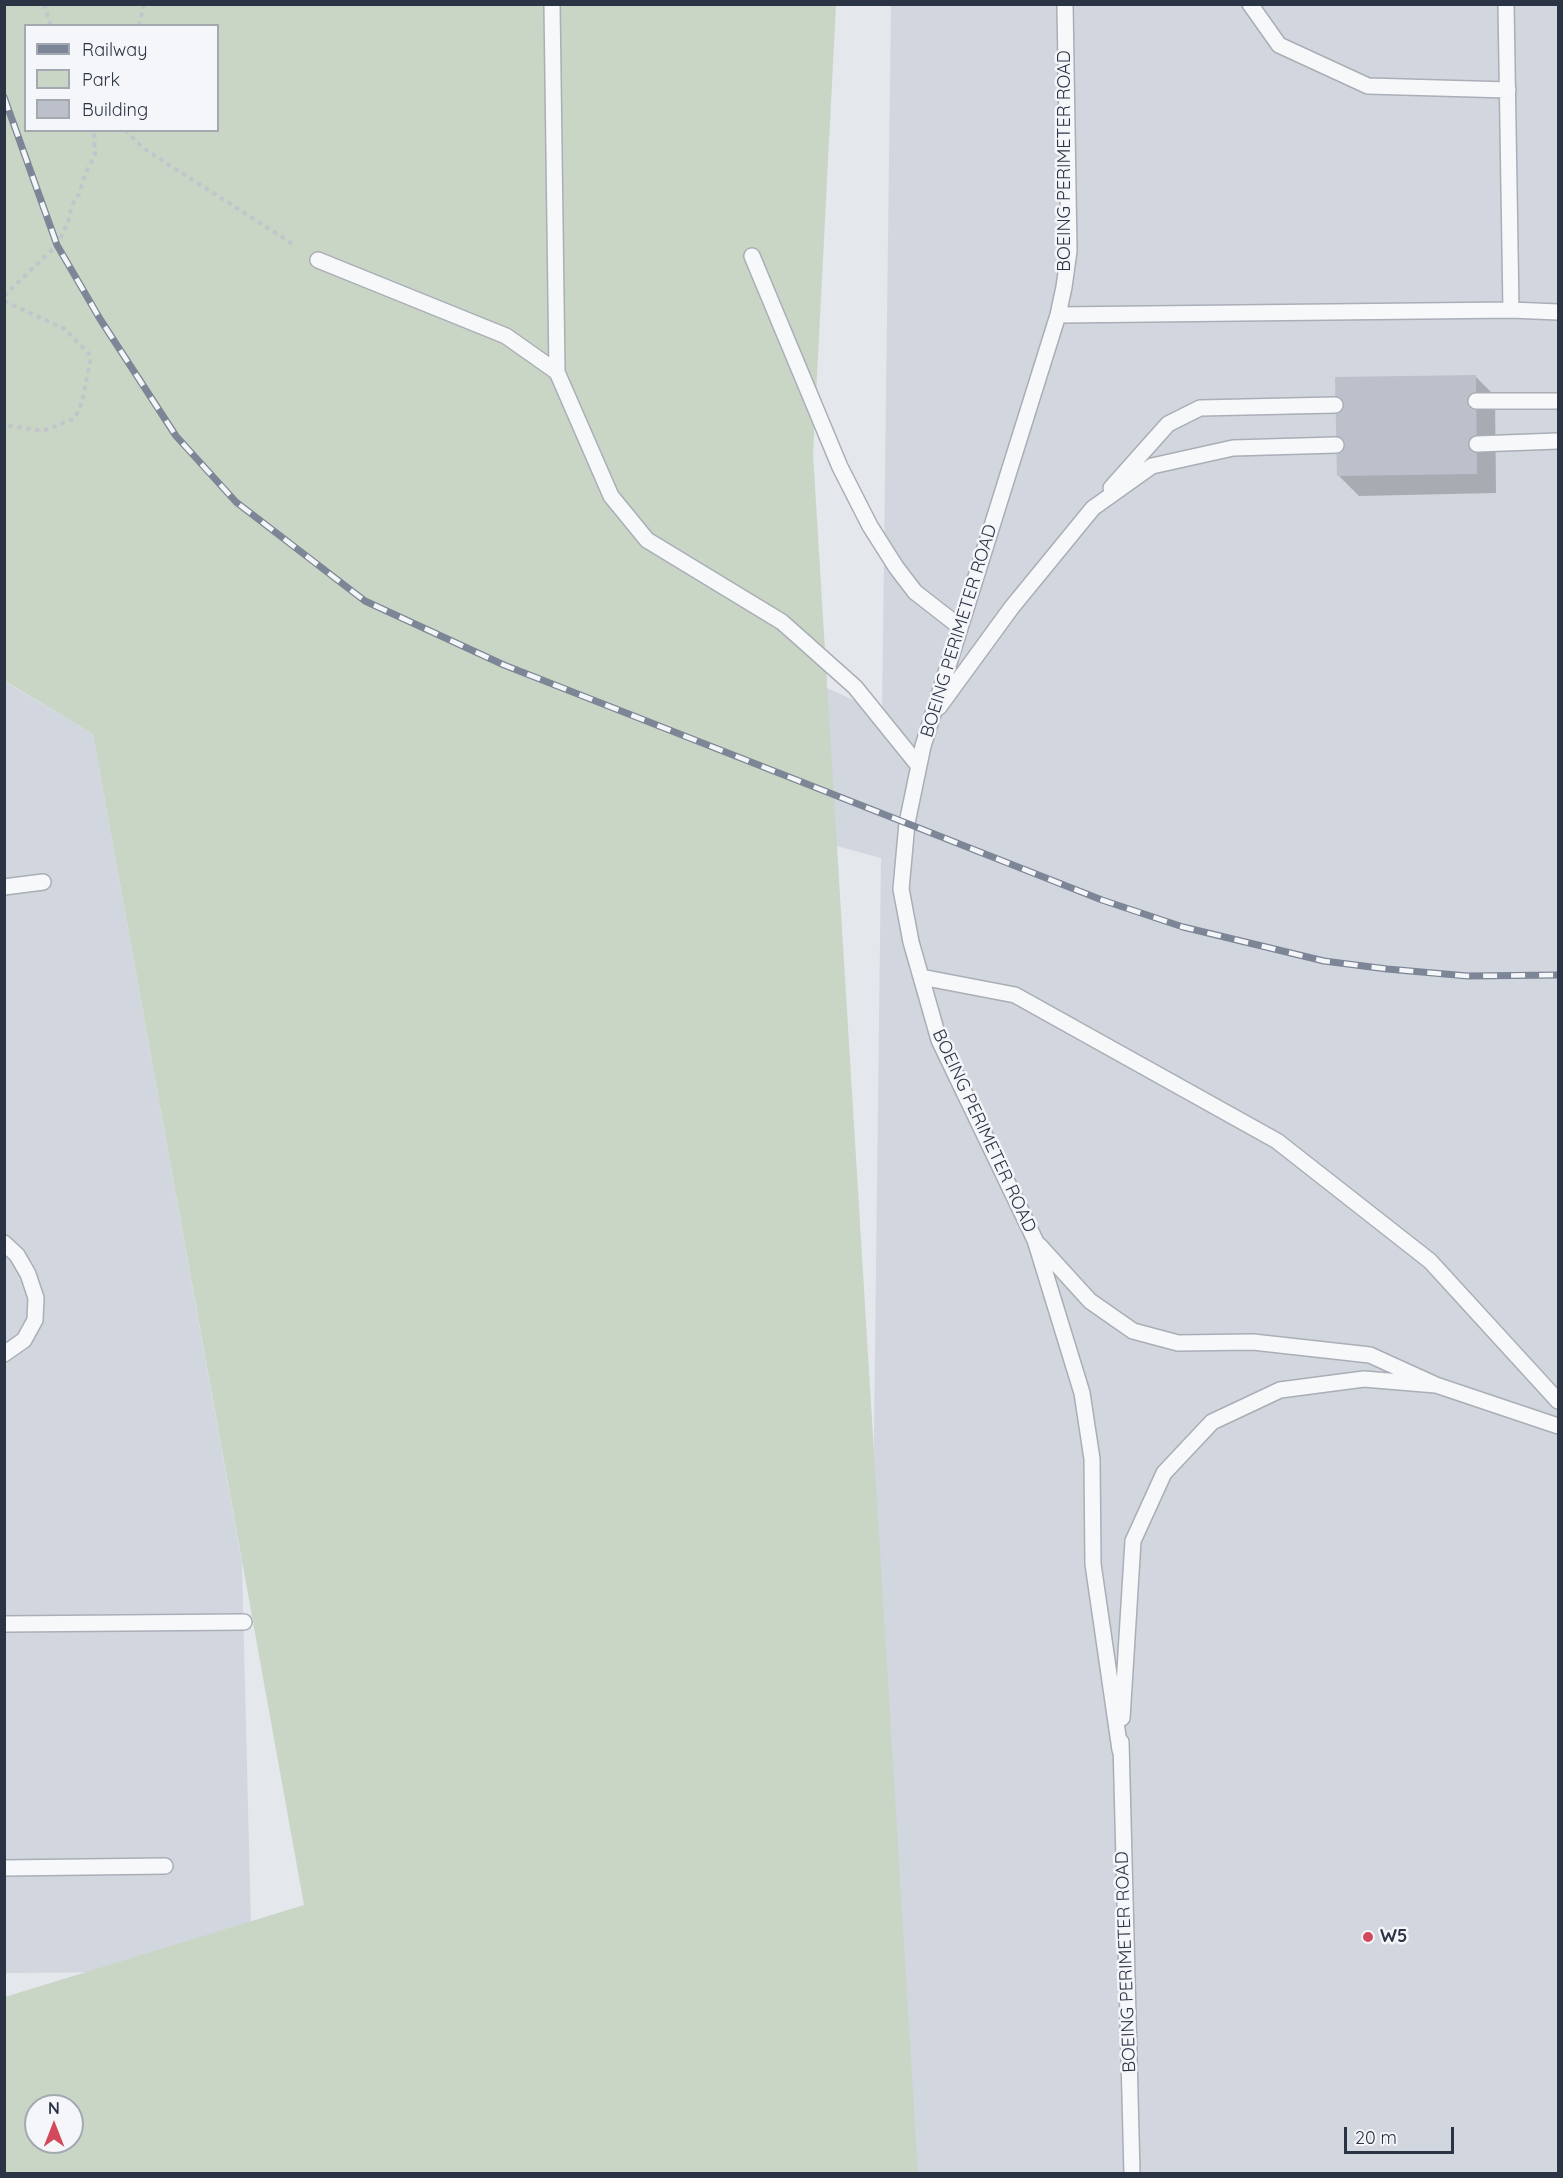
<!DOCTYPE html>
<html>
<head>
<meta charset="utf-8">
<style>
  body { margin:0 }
  #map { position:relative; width:1563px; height:2178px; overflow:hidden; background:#e4e7ec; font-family:Quicksand,sans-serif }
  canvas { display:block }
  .frame { position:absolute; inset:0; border:6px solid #2b3445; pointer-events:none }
  .legend { position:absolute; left:24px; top:24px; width:195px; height:108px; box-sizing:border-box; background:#f4f6f9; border:2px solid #a4a8b1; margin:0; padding:8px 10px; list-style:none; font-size:18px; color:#2b3445 }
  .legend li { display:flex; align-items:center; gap:12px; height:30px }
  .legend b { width:30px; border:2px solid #a4a8b1 }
  .north { position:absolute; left:24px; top:2094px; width:60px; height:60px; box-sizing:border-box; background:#f4f6f9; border:2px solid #a4a8b1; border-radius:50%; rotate:0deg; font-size:16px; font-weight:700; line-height:24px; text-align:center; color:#2b3445 }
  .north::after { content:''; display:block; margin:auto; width:21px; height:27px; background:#d1495b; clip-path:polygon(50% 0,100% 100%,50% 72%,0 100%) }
  .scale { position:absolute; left:1344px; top:2127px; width:110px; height:27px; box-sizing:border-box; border:3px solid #2b3445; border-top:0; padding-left:8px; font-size:18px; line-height:21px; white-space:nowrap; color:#2b3445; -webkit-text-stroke:4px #f4f6f9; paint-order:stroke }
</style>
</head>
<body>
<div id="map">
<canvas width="1563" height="2178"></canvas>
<div class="frame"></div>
<ul class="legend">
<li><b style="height:8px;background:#7d8696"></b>Railway</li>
<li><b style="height:16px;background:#c9d6c5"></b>Park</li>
<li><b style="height:16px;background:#bbc0ca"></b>Building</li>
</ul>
<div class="north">N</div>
<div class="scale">20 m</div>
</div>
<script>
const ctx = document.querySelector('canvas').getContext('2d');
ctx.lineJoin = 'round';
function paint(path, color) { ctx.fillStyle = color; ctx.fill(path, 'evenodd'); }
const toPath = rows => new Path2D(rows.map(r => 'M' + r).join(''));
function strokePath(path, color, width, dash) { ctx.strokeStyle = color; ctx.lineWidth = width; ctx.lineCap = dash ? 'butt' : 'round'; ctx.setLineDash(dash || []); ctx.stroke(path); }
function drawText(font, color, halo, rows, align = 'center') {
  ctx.font = font + ' Quicksand,sans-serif'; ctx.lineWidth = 5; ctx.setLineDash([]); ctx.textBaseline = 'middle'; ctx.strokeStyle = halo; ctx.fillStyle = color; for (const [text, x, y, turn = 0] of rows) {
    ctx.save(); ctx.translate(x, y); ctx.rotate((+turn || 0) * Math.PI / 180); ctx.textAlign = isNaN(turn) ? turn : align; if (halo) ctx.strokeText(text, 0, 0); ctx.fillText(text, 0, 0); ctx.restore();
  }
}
paint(toPath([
  [5,5,26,26,26,130,456,520,882,713,891,5,1558,5,1558,2173,865,2173,881,858,537,765,5,349],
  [4,681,93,734,242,1563,252,1971,5,1973]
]), '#d2d6de');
paint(toPath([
  [5,5,836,5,813,454,918,2173,5,2173,5,1997,304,1905,93,734,5,681],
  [26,26,218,26,218,130,26,130],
  [36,2106,72,2106,72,2142,36,2142]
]), '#c9d6c5');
paint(toPath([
  [1475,376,1495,396,1496,493,1359,496,1339,476]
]), '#0003');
paint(toPath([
  [1476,375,1477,474,1337,476,1335,377]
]), '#bbc0ca');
const lane = toPath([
  [552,4,557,372],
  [1065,4,1069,251,1064,287,1058,315,923,746,907,823,901,889,911,942,939,1040,1035,1240,1082,1393,1092,1459,1093,1564,1120,1750],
  [1250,4,1279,45,1368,86,1508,90],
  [1506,4,1511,310],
  [752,256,840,467,870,526,896,567,915,592,960,627],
  [318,260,506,336,557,372,611,496,647,540,782,622,855,687,918,765],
  [1058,315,1511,310,1558,312],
  [1476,401,1558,401],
  [1477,444,1558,441],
  [1111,488,1168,424,1200,408,1335,405],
  [939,707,1012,607,1093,508,1152,466,1233,448,1336,445],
  [4,887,43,882],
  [921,977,1015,995,1277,1141,1430,1261,1558,1401],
  [4,1243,17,1255,28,1274,36,1298,35,1320,24,1340,4,1354],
  [1039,1245,1090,1301,1133,1331,1178,1343,1253,1342,1370,1355,1436,1385,1558,1426],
  [4,1624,244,1622],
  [1122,1718,1133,1541,1164,1473,1212,1422,1280,1390,1364,1379,1436,1385],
  [1121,1742,1132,2174],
  [4,1868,165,1866]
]);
strokePath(lane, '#a9aeb7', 18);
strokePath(toPath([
  [44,4,51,26],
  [139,26,144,4],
  [125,130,143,148,296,246],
  [4,296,57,245,68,222,72,205,79,194,86,172,95,155,94,130],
  [4,301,65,329,91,356,82,402,75,418,43,431,4,425]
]), '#c2c5cb', 4, [4.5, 4.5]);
strokePath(lane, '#f7f8fa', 15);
const rail = toPath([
  [4,97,57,245,100,319,176,436,236,502,365,601,504,665,1102,900,1183,927,1324,961,1387,969,1468,976,1558,975]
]);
strokePath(rail, '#7d8696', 7);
strokePath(rail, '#f4f6f9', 4.5, [14]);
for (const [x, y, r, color] of [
  [1368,1937,6,"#d1495b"]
]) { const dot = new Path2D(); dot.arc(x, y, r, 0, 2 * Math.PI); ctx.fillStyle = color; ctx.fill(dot); strokePath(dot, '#f4f6f9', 2); }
drawText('18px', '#2b3445', '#f4f6f9', [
  ["BOEING PERIMETER ROAD",1065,161,-90],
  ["BOEING PERIMETER ROAD",959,631,-73],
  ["BOEING PERIMETER ROAD",984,1131,65],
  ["BOEING PERIMETER ROAD",1126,1962,-92]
]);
drawText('bold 18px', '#2b3445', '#f4f6f9', [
  ["W5",1380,1937]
], 'left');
</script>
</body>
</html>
